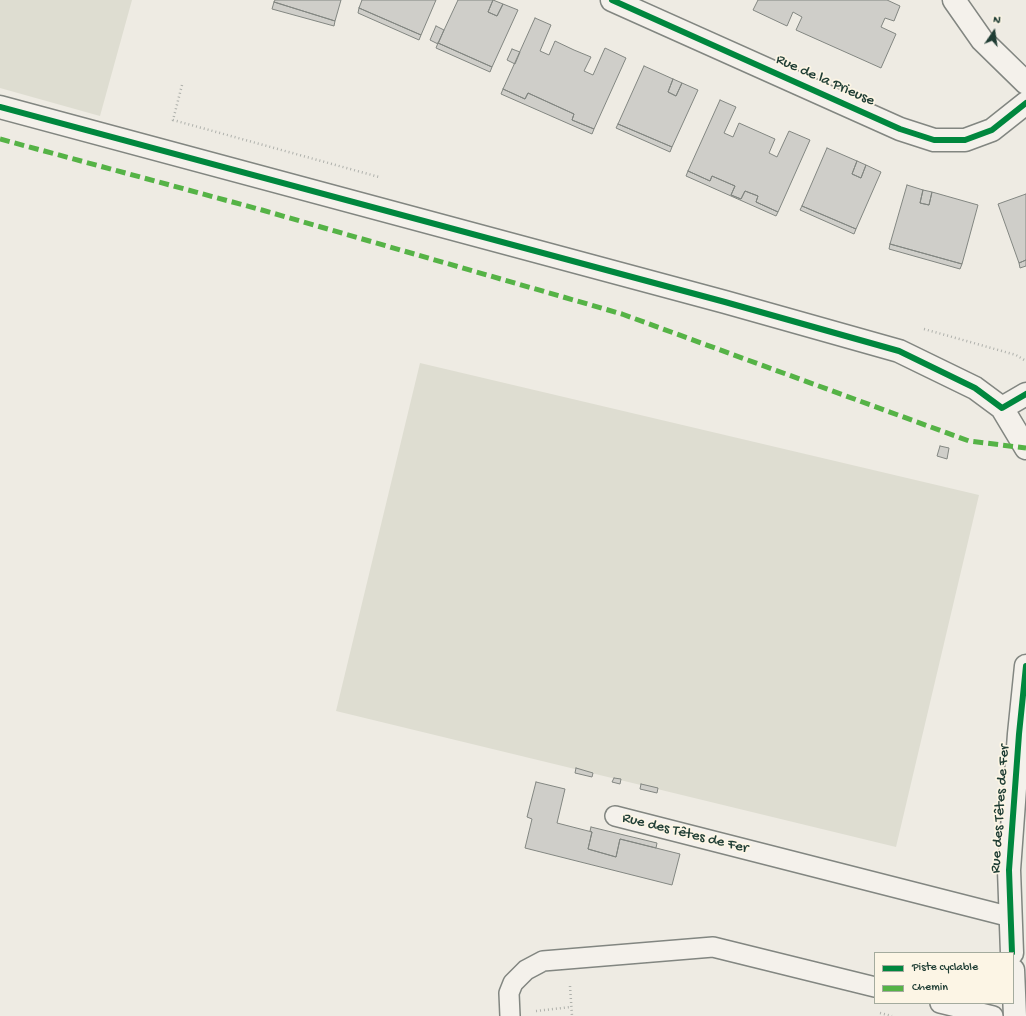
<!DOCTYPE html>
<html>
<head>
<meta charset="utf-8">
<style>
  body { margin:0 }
  #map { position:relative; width:1026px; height:1016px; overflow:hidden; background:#eeebe3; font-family:"Gochi Hand",sans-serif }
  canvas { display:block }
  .legend { position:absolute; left:874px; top:952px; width:140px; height:52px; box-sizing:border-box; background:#fcf5e5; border:1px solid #a4ab9e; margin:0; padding:5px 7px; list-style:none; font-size:12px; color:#1f3d34 }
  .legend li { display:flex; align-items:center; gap:8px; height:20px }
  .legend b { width:20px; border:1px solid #a4ab9e }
  .north { position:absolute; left:974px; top:12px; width:40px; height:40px; -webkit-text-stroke:3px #fcf5e5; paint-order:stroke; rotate:13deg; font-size:11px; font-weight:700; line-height:16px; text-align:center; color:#1f3d34 }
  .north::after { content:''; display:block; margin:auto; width:14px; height:18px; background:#1f3d34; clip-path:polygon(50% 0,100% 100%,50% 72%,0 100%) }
</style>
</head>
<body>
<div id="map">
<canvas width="1026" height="1016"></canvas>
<ul class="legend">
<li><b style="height:5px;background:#00873e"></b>Piste cyclable</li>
<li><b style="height:5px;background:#55b346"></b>Chemin</li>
</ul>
<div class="north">N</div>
</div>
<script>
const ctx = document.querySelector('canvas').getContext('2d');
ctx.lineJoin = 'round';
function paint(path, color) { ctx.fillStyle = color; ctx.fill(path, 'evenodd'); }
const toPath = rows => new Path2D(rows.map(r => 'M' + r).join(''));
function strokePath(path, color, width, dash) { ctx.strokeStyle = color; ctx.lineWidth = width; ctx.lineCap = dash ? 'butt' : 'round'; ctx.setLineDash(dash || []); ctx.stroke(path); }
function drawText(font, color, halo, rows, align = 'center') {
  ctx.font = font + ' "Gochi Hand",sans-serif'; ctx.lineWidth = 3.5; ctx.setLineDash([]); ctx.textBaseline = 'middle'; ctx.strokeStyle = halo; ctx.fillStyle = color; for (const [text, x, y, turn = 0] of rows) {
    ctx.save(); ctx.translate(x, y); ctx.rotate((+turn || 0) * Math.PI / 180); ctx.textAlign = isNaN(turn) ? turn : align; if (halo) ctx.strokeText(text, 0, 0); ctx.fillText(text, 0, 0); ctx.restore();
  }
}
paint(toPath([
  [0,0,132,0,100,116,0,88],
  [420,363,979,495,896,847,336,711]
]), '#deddd1');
const building = toPath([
  [275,0,341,0,335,21,274,2,275,0],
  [362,0,436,0,421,35,359,8,362,0],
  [458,0,493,0,488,12,497,16,503,4,518,10,492,67,438,43,458,0],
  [493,0,503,4,497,16,488,12,493,0],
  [758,0,887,0,900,6,894,21,885,18,881,27,896,34,881,68,796,30,802,17,793,12,787,26,753,10,758,0],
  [274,2,335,21,334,26,272,9,274,2],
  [359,8,421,35,419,40,358,13,359,8],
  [535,18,551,25,540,51,549,55,555,41,574,50,591,57,584,71,593,75,605,48,626,58,594,129,572,120,574,114,528,93,525,99,503,89,535,18],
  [436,26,444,30,438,44,430,40,436,26],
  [438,43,492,67,490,72,436,48,438,43],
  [512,49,520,52,515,64,507,60,512,49],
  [644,66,673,79,668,92,676,96,682,83,698,90,672,147,618,124,644,66],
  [673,79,682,83,676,96,668,92,673,79],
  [503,89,525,99,528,93,574,114,572,120,594,129,592,134,501,94,503,89],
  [720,100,736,107,724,133,733,137,739,123,775,139,769,153,777,157,789,131,810,140,778,212,756,202,758,196,745,191,741,199,731,195,735,186,712,176,710,181,688,171,720,100],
  [618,124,672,147,670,152,616,128,618,124],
  [827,148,857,161,852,174,861,178,866,165,881,172,856,229,802,206,827,148],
  [857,161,866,165,861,178,852,174,857,161],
  [688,171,710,181,712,176,735,186,731,195,741,199,745,191,758,196,756,202,778,212,776,216,686,176,688,171],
  [907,185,923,190,920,203,929,205,932,192,978,205,962,264,890,244,907,185],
  [923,190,932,192,929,205,920,203,923,190],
  [1026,194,1026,260,1019,263,998,204,1026,194],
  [802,206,856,229,854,234,800,210,802,206],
  [890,244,962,264,960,269,889,249,890,244],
  [1026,260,1026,266,1020,268,1019,263,1026,260],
  [940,446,949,448,947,459,937,456,940,446],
  [576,768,593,773,592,777,575,773,576,768],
  [614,778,621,779,620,784,612,782,614,778],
  [536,782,565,789,557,823,592,832,588,849,616,857,620,839,680,854,672,885,525,848,532,819,527,817,536,782],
  [641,784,658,788,657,793,640,789,641,784],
  [591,827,657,843,656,848,620,839,616,857,588,849,592,832,590,831,591,827]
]);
paint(building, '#cfcec9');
strokePath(building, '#828681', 1);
const service = toPath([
  [615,816,1011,917],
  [940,1003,993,1016],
  [510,1016,509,993,513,983,526,970,543,961,713,947,875,987]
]);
const minor = toPath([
  [612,0,900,129,934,140,965,140,992,130,1026,103],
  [954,0,982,40,1026,83]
]);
const tertiary = toPath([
  [0,107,725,302,899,351,975,388,1002,408,1026,448],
  [1002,408,1026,394],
  [1012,953,1009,870,1019,734,1026,666],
  [1013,970,1015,1016]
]);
strokePath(service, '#828681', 22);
strokePath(minor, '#828681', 25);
strokePath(tertiary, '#828681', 25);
strokePath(toPath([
  [182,85,173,120,379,177],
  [924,329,1016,355,1026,361],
  [570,986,572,1016],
  [536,1011,571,1007],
  [880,1013,892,1016]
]), '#afb1ac', 2.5, [1, 3]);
strokePath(service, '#f4f1eb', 19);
strokePath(minor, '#f4f1eb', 22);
strokePath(tertiary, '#f4f1eb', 22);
strokePath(toPath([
  [0,139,262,210,622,314,969,441,1026,448]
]), '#55b346', 5, [10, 5]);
strokePath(toPath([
  [612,0,900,129,934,140,965,140,992,130,1026,103],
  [0,107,725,302,899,351,975,388,1002,408,1026,394],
  [1012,953,1009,870,1019,734,1026,666]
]), '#00873e', 6);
drawText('15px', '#1f3d34', '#fcf5e5', [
  ["Rue de la Prieuse",825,81,24],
  ["Rue des Têtes de Fer",1001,809,-86],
  ["Rue des Têtes de Fer",685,834,14]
]);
</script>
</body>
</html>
